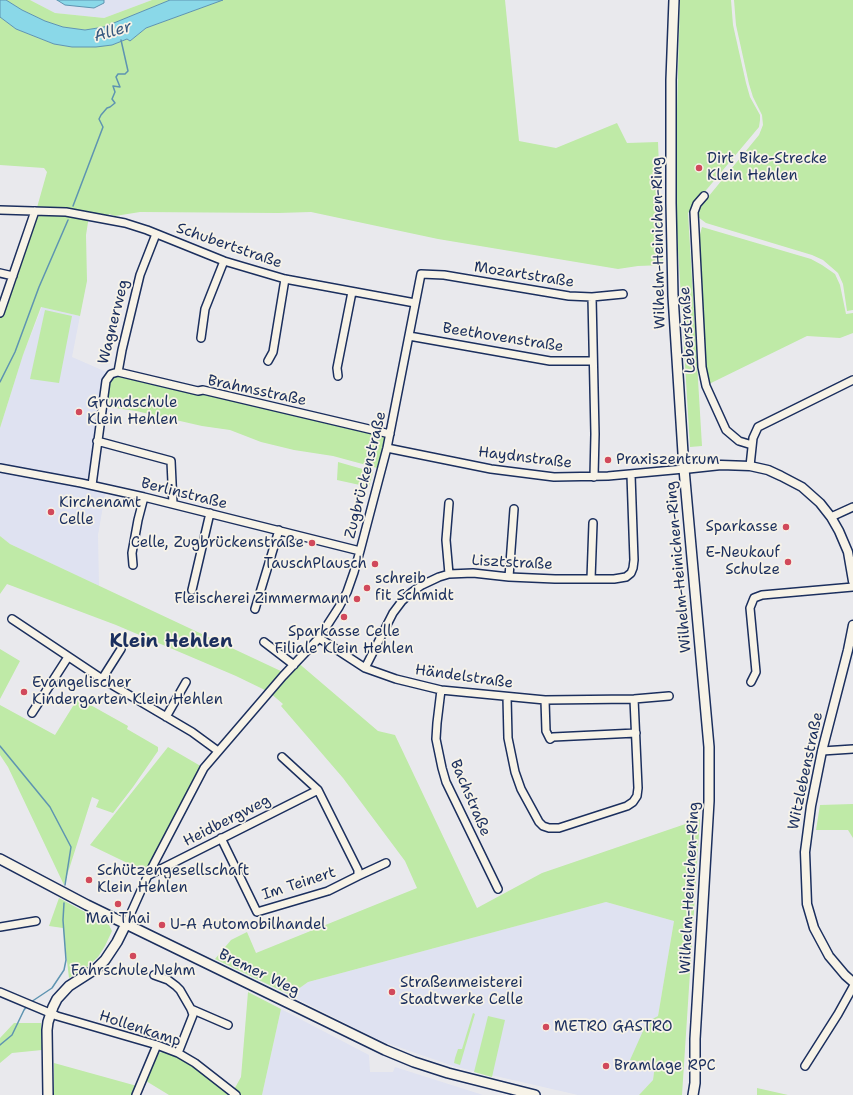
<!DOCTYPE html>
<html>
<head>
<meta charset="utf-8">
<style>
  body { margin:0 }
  canvas { display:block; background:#e9e9ed }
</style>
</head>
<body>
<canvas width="853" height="1095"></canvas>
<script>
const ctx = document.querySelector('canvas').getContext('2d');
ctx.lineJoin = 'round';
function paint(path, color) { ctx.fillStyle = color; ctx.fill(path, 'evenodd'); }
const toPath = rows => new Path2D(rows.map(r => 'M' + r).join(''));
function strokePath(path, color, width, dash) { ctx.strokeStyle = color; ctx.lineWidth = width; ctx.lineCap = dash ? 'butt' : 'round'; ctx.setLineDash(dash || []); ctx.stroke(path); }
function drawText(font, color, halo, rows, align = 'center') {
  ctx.font = font + ' "Shantell Sans",sans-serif'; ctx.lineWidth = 3.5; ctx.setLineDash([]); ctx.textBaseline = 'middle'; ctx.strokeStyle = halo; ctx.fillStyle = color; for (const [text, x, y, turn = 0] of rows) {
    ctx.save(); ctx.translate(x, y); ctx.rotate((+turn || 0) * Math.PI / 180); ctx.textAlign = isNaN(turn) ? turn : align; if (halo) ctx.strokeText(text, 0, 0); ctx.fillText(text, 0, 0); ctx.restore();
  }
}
paint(toPath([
  [30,0,152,0,104,18,55,13],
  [42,307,80,316,72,357,111,374,92,485,106,489,98,535,99,586,10,544,0,536,0,428,23,355],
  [606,902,674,921,658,1016,631,1060,655,1065,653,1080,639,1095,578,1095,456,1067,381,1041,290,995,308,982],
  [281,1009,369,1055,370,1072,393,1072,395,1067,483,1095,262,1095]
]), '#dfe2f1');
paint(toPath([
  [6,0,30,0,55,13,104,18,152,0,170,0,104,27,85,30,63,27,45,21,22,10],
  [223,0,505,0,519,141,556,148,617,123,627,143,658,142,663,265,638,266,618,269,438,239,311,212,278,213,140,212,115,216,109,214,107,219,89,216,86,235,87,281,80,316,41,307,23,355,0,428,0,316,36,211,47,172,44,168,0,165,0,17,16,29,54,44,72,47,112,45,127,39,130,41,146,28],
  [680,0,731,0,733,25,746,83,750,97,760,115,760,120,759,127,697,201,688,213,702,446,690,447,676,215,677,110],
  [734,0,853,0,853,310,847,311,843,284,838,273,823,260,812,255,706,223,698,217,699,208,759,135,763,125,762,115,753,97,749,84,736,25],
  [702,227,811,259,822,265,835,274,840,285,846,314,853,313,853,333,840,338,807,336,709,384,706,366,699,238],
  [45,310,72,316,59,383,30,379],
  [118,372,390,434,381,469,333,456,294,450,261,442,230,430,202,426,136,411,102,406,106,381],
  [338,462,373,472,369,487,337,480],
  [0,536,10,544,285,673,296,661,378,731,395,735,477,908,542,873,700,819,682,1095,639,1095,653,1080,655,1065,630,1060,647,1022,658,1016,674,921,606,902,308,982,290,995,215,959,231,940,247,932,256,953,417,888,405,861,343,778,281,706,283,704,269,692,236,676,116,625,7,584,0,594],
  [0,649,20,661,0,699],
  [78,698,128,726,127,729,158,747,158,751,133,787,113,813,96,807,99,800,92,797,64,885,8,767,0,755,0,705,55,735],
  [168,747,204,768,146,872,90,845],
  [853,804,853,838,848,830,816,830,820,805],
  [59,898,109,925,112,931,105,946,98,957,88,966,69,978,63,928,49,926],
  [248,992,281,1009,262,1095,231,1095,241,1077],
  [473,1013,475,1014,460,1065,454,1063,455,1058,458,1049,462,1049],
  [488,1016,505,1020,492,1077,474,1072],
  [14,1023,41,1023,42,1050,12,1053,0,1063,0,1038],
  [166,1051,188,1061,229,1095,169,1095,146,1081,159,1053],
  [54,1063,137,1086,133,1095,54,1095],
  [757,1088,788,1095,757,1095]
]), '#bfeaa7');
const water = toPath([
  [0,0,6,0,22,10,45,21,63,27,85,30,104,27,170,0,223,0,146,28,130,41,127,39,112,45,96,47,72,47,54,44,16,29,0,17,0,0],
  [57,0,104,0,104,3,94,8,65,5,57,0]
]);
paint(water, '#8ad8e8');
strokePath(water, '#5e94b1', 1);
strokePath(toPath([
  [73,206,103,127,99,119,101,115,107,108,110,107,115,103,112,99,115,92,113,86,120,87,116,77,118,74,125,74,128,71,121,40],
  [0,382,15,352,39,287,68,220],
  [0,746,50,807,71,847,65,885],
  [31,1002,52,988,64,970,66,960,63,920,64,903],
  [0,1045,12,1035,24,1010,27,1006]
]), '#5e94b1', 1.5);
const minor = toPath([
  [704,196,697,204,694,212,702,367,706,386,726,430,739,441,752,445],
  [0,210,66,212,125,223,147,230,224,261,285,279,415,303],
  [0,273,13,276],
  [592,297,595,434,594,477],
  [0,313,35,211],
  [409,336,550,361,593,361],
  [201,338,205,309,224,261],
  [268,361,273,352,285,279],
  [118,372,198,391,203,390,390,434],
  [338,376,337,368,352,292],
  [97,441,171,461,173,504],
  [387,448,491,469,554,477,608,476,684,469],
  [750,466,753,438,758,427,853,380],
  [0,468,81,483,144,497,360,551],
  [92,485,106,381,111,374,118,372,122,350,140,275,156,234],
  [831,517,853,507],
  [133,565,132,553,138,520,144,497],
  [449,574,446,540,449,503],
  [509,577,514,509],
  [591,579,593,523],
  [192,590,210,513],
  [255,609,279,530],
  [12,619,102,679,192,732,218,751],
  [319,638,365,668,396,679,441,690,545,700,634,699,669,696],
  [264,642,294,665],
  [365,668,393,613,402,601,412,592,422,585,439,577,449,574,473,573,509,577,555,579,614,579,626,577,631,573,633,568,634,560,631,475],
  [102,679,121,649],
  [751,682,756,672,750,608,754,598,762,595,853,587],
  [441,690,437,723,436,739,442,768,446,782,498,889],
  [507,697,508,738,515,772,521,789,539,822,543,826,549,828,559,828,627,806,633,802,637,796,638,788,634,699],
  [545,700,546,731,550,739,553,737,636,733],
  [32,713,68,657],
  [166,717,186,682],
  [822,751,853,749],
  [221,838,257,912,328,891,358,876,358,870,318,790,282,757],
  [149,875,318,790],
  [358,876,386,863],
  [126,924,148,875,204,768,283,676,319,638,339,607,347,592,354,572,360,551,387,448,421,274,444,275,569,296,592,297,623,294],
  [0,927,36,921],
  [154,975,168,980,176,986,180,990,191,1009,193,1015,178,1053],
  [0,992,57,1016,157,1045,178,1053,195,1063,236,1095],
  [191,1009,228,1025],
  [805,1066,838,1014,853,987],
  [136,1095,157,1045]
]);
const tertiary = toPath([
  [684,469,721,465,750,466,768,470,781,476,802,487,820,503,831,517,839,531,848,552,853,581],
  [853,625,848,650,822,751,811,806,805,852,807,904,814,928,829,956,845,975,853,982]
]);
const secondary = toPath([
  [674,0,671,80,671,203,673,296,684,469,709,747,709,801,695,1039,695,1083,693,1095],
  [0,859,87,905,385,1050,414,1062,448,1073,535,1095],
  [48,1095,47,1030,48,1022,53,1007,57,999,69,986,97,968,105,960,117,942,126,924]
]);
strokePath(minor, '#1b2f5e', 10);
strokePath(tertiary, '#1b2f5e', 11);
strokePath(secondary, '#1b2f5e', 12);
strokePath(minor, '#f7f3e8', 7);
strokePath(tertiary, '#f7f3e8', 8);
strokePath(secondary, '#f7f3e8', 9);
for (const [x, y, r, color] of [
  [699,168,4,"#d1495b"],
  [79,412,4,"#d1495b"],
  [608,460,4,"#d1495b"],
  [51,512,4,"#d1495b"],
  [786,527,4,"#d1495b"],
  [312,543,4,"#d1495b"],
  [788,562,4,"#d1495b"],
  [375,564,4,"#d1495b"],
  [367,588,4,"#d1495b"],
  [357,599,4,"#d1495b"],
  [344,617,4,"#d1495b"],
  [24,692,4,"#d1495b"],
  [89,880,4,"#d1495b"],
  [118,904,4,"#d1495b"],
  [162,925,4,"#d1495b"],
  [133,956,4,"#d1495b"],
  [392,992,4,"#d1495b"],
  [546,1027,4,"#d1495b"],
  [606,1066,4,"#d1495b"]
]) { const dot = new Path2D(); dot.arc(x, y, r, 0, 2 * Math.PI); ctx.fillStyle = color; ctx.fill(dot); strokePath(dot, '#f7f3e8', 1.5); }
drawText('15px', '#1b2f5e', '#f7f3e8', [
  ["Dirt Bike-Strecke",707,159],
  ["Klein Hehlen",707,176],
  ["Grundschule",87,403],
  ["Klein Hehlen",87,420],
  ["Praxiszentrum",616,460],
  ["Kirchenamt",59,503],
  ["Celle",59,520],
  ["Sparkasse",778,527,"right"],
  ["Celle, Zugbrückenstraße",304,543,"right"],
  ["E-Neukauf",780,553,"right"],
  ["Schulze",780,570,"right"],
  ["TauschPlausch",367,564,"right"],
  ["schreib",375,579],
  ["fit Schmidt",375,596],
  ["Fleischerei Zimmermann",349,599,"right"],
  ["Sparkasse Celle",344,632,"center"],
  ["Filiale Klein Hehlen",344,649,"center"],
  ["Evangelischer",32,683],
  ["Kindergarten Klein Hehlen",32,700],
  ["Schützengesellschaft",97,871],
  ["Klein Hehlen",97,888],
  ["Mai Thai",118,919,"center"],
  ["U-A Automobilhandel",170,925],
  ["Fahrschule Nehm",133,971,"center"],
  ["Straßenmeisterei",400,983],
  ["Stadtwerke Celle",400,1000],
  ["METRO GASTRO",554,1027],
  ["Bramlage RPC",614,1066]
], 'left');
drawText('15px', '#1b2f5e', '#f7f3e8', [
  ["Wilhelm-Heinichen-Ring",659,243,-91],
  ["Schubertstraße",229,246,19],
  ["Mozartstraße",524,275,9],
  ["Wagnerweg",114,322,-76],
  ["Leberstraße",688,330,-94],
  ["Beethovenstraße",503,338,9],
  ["Brahmsstraße",257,391,12],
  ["Haydnstraße",525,458,7],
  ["Zugbrückenstraße",366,475,-76],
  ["Berlinstraße",184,494,14],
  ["Lisztstraße",512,563,3],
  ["Wilhelm-Heinichen-Ring",679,567,-95],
  ["Händelstraße",464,677,8],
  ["Witzlebenstraße",806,771,-78],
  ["Bachstraße",470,798,67],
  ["Heidbergweg",227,821,-27],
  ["Im Teinert",299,884,-18],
  ["Wilhelm-Heinichen-Ring",690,888,-87],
  ["Bremer Weg",259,973,26],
  ["Hollenkamp",140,1029,18]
]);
drawText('italic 16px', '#375980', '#f7f3e8', [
  ["Aller",113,32,-16]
]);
drawText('bold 19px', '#1b2f5e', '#f7f3e8', [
  ["Klein Hehlen",171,642]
]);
</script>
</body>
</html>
